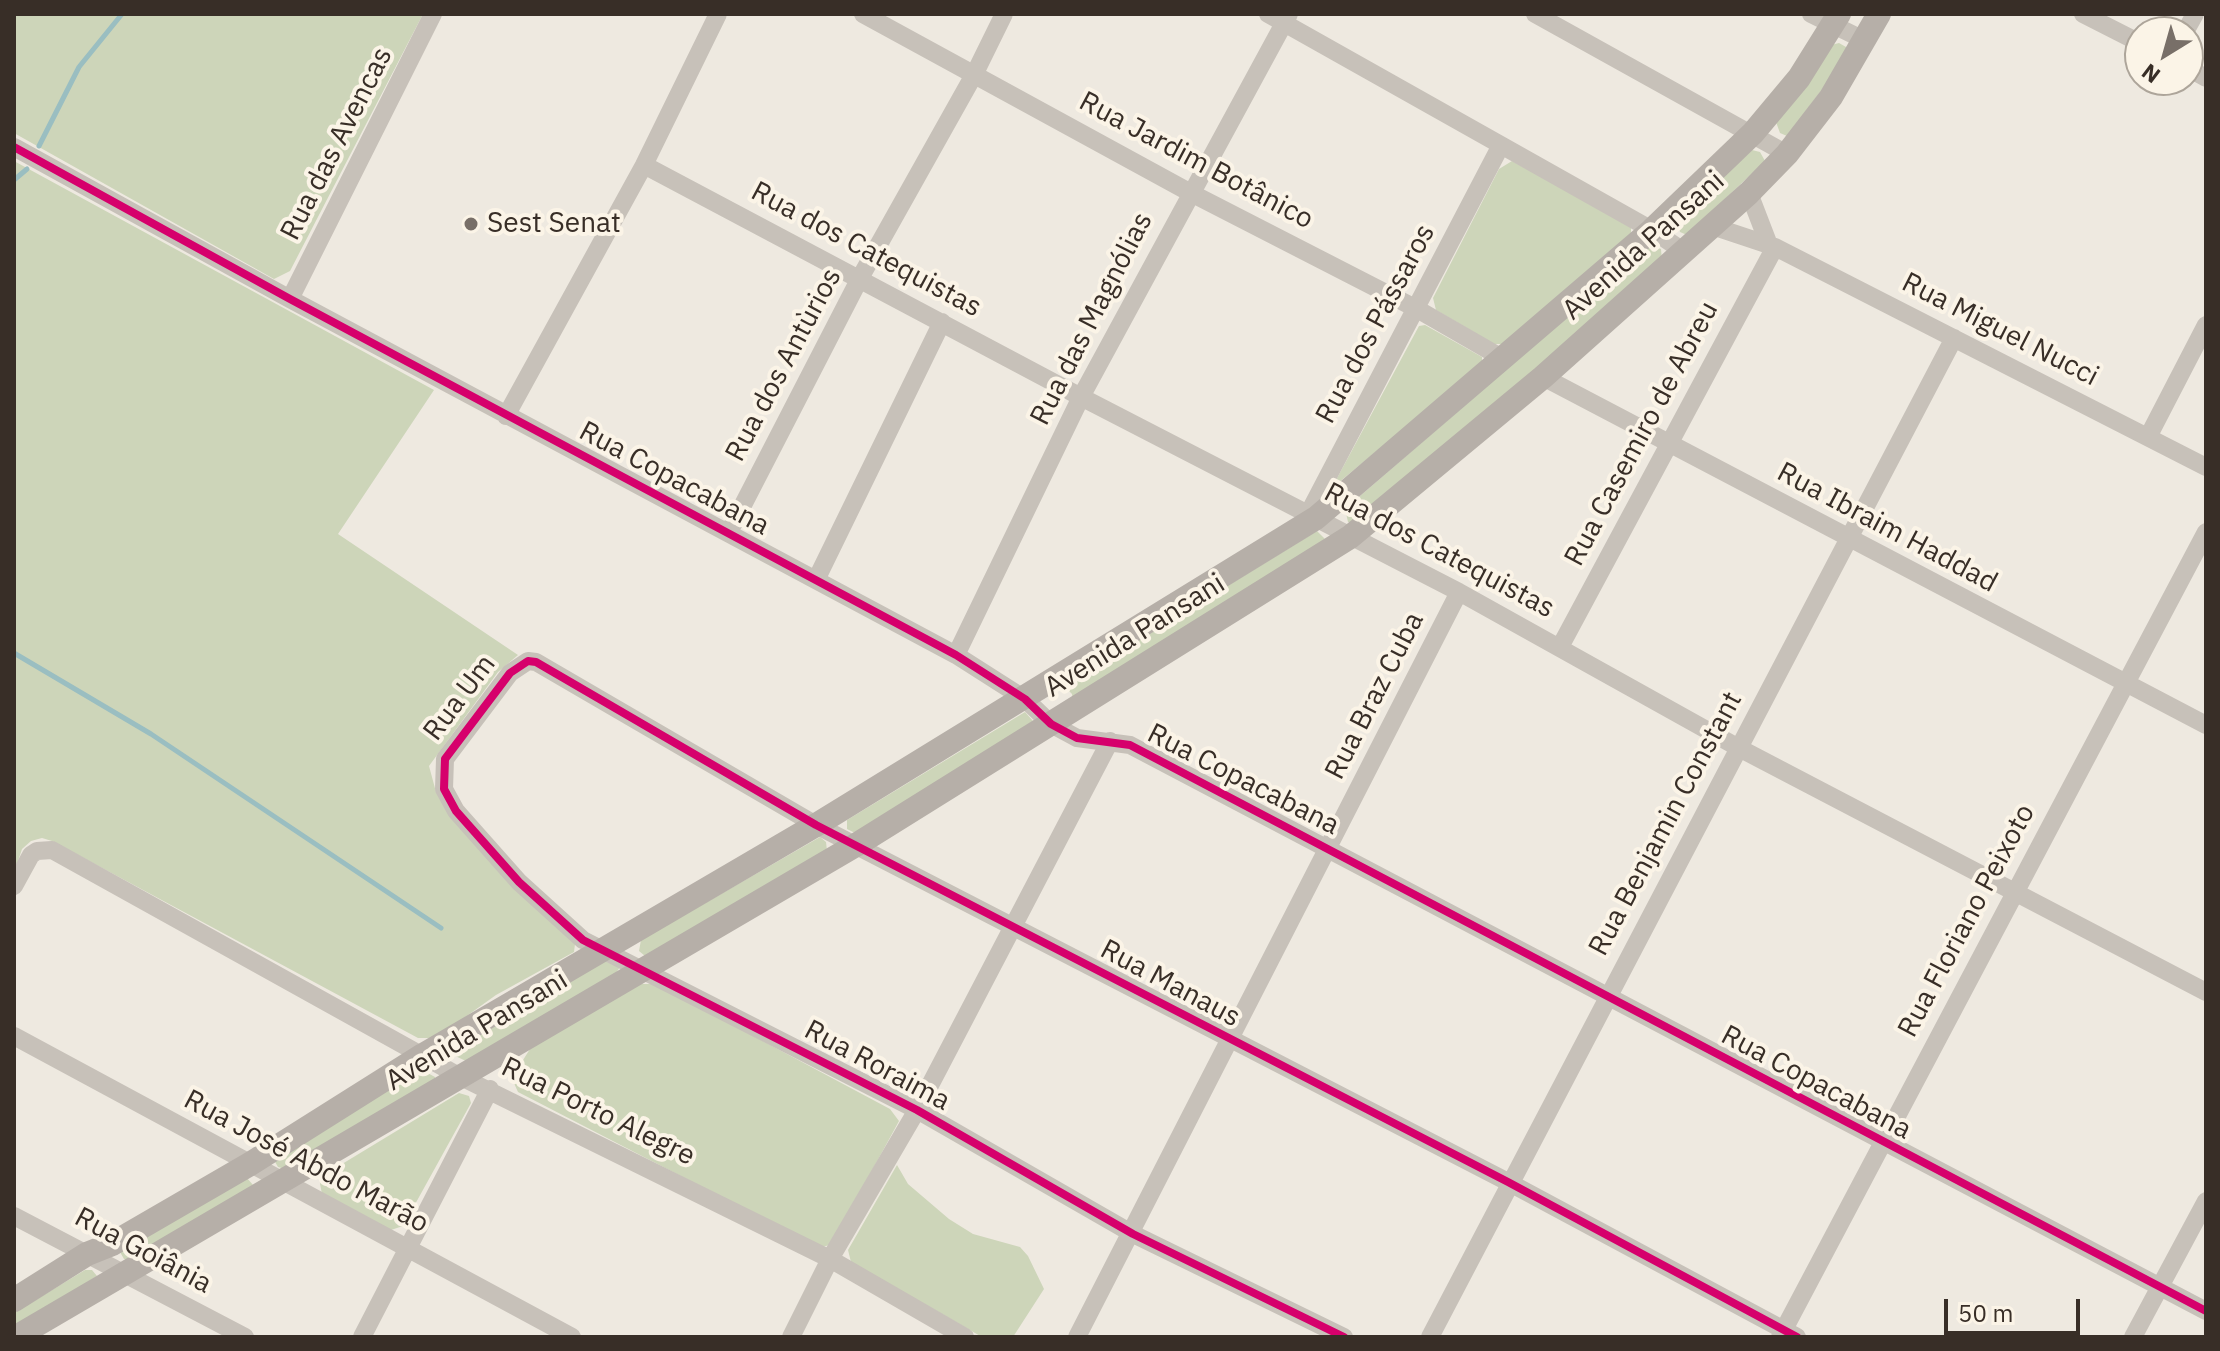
<!DOCTYPE html>
<html>
<head>
<meta charset="utf-8">
<style>
  body { margin:0 }
  #map { position:relative; width:2220px; height:1351px; overflow:hidden; background:#eee9e0; font-family:"IBM Plex Sans",sans-serif }
  canvas { display:block }
  .frame { position:absolute; inset:0; border:16px solid #382e27; pointer-events:none }
  .north { position:absolute; left:2124px; top:16px; width:80px; height:80px; box-sizing:border-box; background:#fbf4e7; border:2px solid #ada59a; border-radius:50%; rotate:217deg; font-size:22px; font-weight:700; line-height:32px; text-align:center; color:#382e27 }
  .north::after { content:''; display:block; margin:auto; width:28px; height:36px; background:#786f68; clip-path:polygon(50% 0,100% 100%,50% 72%,0 100%) }
  .scale { position:absolute; left:1944px; top:1299px; width:136px; height:36px; box-sizing:border-box; border:4px solid #382e27; border-top:0; padding-left:10px; font-size:24px; line-height:28px; white-space:nowrap; color:#382e27; -webkit-text-stroke:6px #fbf4e7; paint-order:stroke }
</style>
</head>
<body>
<div id="map">
<canvas width="2220" height="1351"></canvas>
<div class="frame"></div>
<div class="north">N</div>
<div class="scale">50 m</div>
</div>
<script>
const ctx = document.querySelector('canvas').getContext('2d');
ctx.lineJoin = 'round';
function paint(path, color) { ctx.fillStyle = color; ctx.fill(path, 'evenodd'); }
const toPath = rows => new Path2D(rows.map(r => 'M' + r).join(''));
function strokePath(path, color, width, dash) { ctx.strokeStyle = color; ctx.lineWidth = width; ctx.lineCap = dash ? 'butt' : 'round'; ctx.setLineDash(dash || []); ctx.stroke(path); }
function drawText(font, color, halo, rows, align = 'center') {
  ctx.font = font + ' "IBM Plex Sans",sans-serif'; ctx.lineWidth = 8; ctx.setLineDash([]); ctx.textBaseline = 'middle'; ctx.strokeStyle = halo; ctx.fillStyle = color; for (const [text, x, y, turn = 0] of rows) {
    ctx.save(); ctx.translate(x, y); ctx.rotate((+turn || 0) * Math.PI / 180); ctx.textAlign = isNaN(turn) ? turn : align; if (halo) ctx.strokeText(text, 0, 0); ctx.fillText(text, 0, 0); ctx.restore();
  }
}
paint(toPath([
  [14,14,423,14,290,271,274,279,14,133],
  [1839,43,1846,47,1848,55,1787,136,1780,133,1776,122,1831,45],
  [1752,150,1760,152,1765,161,1687,235,1680,232,1677,221],
  [14,161,434,390,338,534,518,655,498,672,429,766,436,792,575,944,574,952,496,995,436,1038,418,1038,52,841,42,838,31,841,22,849,17,864,14,862],
  [1512,161,1631,225,1631,237,1506,344,1494,344,1436,310,1433,298,1499,169],
  [1650,245,1661,249,1662,261,1353,524,1348,522,1345,509],
  [1425,325,1482,357,1482,364,1338,483,1336,480,1419,326],
  [1317,531,1325,539,1073,702,1072,694,1064,686],
  [1025,712,1033,721,859,835,847,829,847,820],
  [820,837,826,842,827,851,645,956,639,951,641,940],
  [602,960,620,967,616,973,466,1061,453,1055,456,1050],
  [635,984,656,984,890,1109,899,1121,832,1244,820,1248,518,1092,513,1081,516,1071,530,1049],
  [422,1070,435,1077,435,1082,285,1169,278,1167,274,1160,277,1156],
  [459,1093,469,1096,471,1103,403,1226,391,1230,322,1194,320,1184,324,1175],
  [897,1165,908,1184,949,1219,973,1234,1020,1247,1028,1256,1044,1289,1013,1337,982,1337,851,1262,848,1250],
  [247,1178,253,1185,133,1261,124,1259,120,1252],
  [85,1270,92,1270,97,1276,14,1329,14,1313]
]), '#cdd5b9');
strokePath(toPath([
  [39,146,79,67,122,14],
  [14,180,27,169],
  [14,653,151,734,441,928]
]), '#9abec1', 5);
strokePath(toPath([
  [863,14,1189,192,1417,309,1502,358],
  [1268,14,1652,230,1683,251],
  [1535,14,1787,154],
  [1811,14,1866,41],
  [2083,14,2140,43],
  [2185,32,2195,14],
  [2188,68,2206,78],
  [14,147,290,299,956,655,1025,699,1051,724,1077,738,1130,745,2206,1311],
  [644,165,1081,397,1459,592,1739,748,2206,992],
  [1749,193,1769,245],
  [1712,226,1775,247,2206,467],
  [290,299,433,14],
  [1543,377,2206,725],
  [506,416,644,165,718,14],
  [2148,437,2206,325],
  [1303,524,1500,147],
  [729,532,860,278,975,73,1004,14],
  [816,580,942,322],
  [1560,647,1775,247],
  [956,655,1081,397,1289,14],
  [14,886,31,855,37,851,52,850,459,1076,830,1259,965,1337],
  [14,1036,572,1337],
  [14,1216,245,1337],
  [362,1337,490,1089],
  [791,1337,830,1259,917,1110,1110,741],
  [1077,1337,1459,592],
  [1344,1337,1133,1234,917,1110,583,940,519,882,456,811,444,789,445,759,510,673,528,661,536,662,816,825,1508,1182,1797,1337],
  [1430,1337,1954,338],
  [1780,1337,2206,532],
  [2133,1337,2206,1201]
]), '#c7c1b9', 18);
strokePath(toPath([
  [14,1300,87,1254,112,1244,250,1164,423,1055,816,825,1316,518,1652,230,1753,133,1799,78,1839,14],
  [16,1337,856,845,1350,537,1543,377,1749,193,1787,154,1831,97,1879,14]
]), '#b6afa8', 24);
strokePath(toPath([
  [14,147,290,299,956,655,1025,699,1051,724,1077,738,1130,745,2206,1311],
  [1344,1337,1133,1234,917,1110,583,940,519,882,456,811,444,789,445,759,510,673,528,661,536,662,816,825,1508,1182,1797,1337]
]), '#d6006c', 8);
for (const [x, y, r, color] of [
  [471,224,8,"#786f68"]
]) { const dot = new Path2D(); dot.arc(x, y, r, 0, 2 * Math.PI); ctx.fillStyle = color; ctx.fill(dot); strokePath(dot, '#fbf4e7', 3); }
drawText('28px', '#382e27', '#fbf4e7', [
  ["Rua das Avencas",337,144,-63],
  ["Rua Jardim Botânico",1196,161,28],
  ["Avenida Pansani",1644,246,-42],
  ["Rua dos Catequistas",866,250,28],
  ["Rua das Magnólias",1092,319,-63],
  ["Rua dos Pássaros",1376,324,-62],
  ["Rua Miguel Nucci",2000,330,27],
  ["Rua dos Antùrios",784,365,-62],
  ["Rua Casemiro de Abreu",1642,434,-62],
  ["Rua Copacabana",674,479,28],
  ["Rua Ibraim Haddad",1887,528,28],
  ["Rua dos Catequistas",1439,551,28],
  ["Avenida Pansani",1135,636,-32],
  ["Rua Braz Cuba",1375,696,-63],
  ["Rua Um",460,698,-53],
  ["Rua Copacabana",1243,780,27],
  ["Rua Benjamin Constant",1666,824,-62],
  ["Rua Floriano Peixoto",1967,921,-62],
  ["Rua Manaus",1170,984,28],
  ["Avenida Pansani",477,1031,-31],
  ["Rua Roraima",877,1066,28],
  ["Rua Copacabana",1816,1083,28],
  ["Rua Porto Alegre",598,1112,26],
  ["Rua José Abdo Marão",306,1162,28],
  ["Rua Goiânia",143,1251,28]
]);
drawText('28px', '#382e27', '#fbf4e7', [
  ["Sest Senat",487,224]
], 'left');
</script>
</body>
</html>
